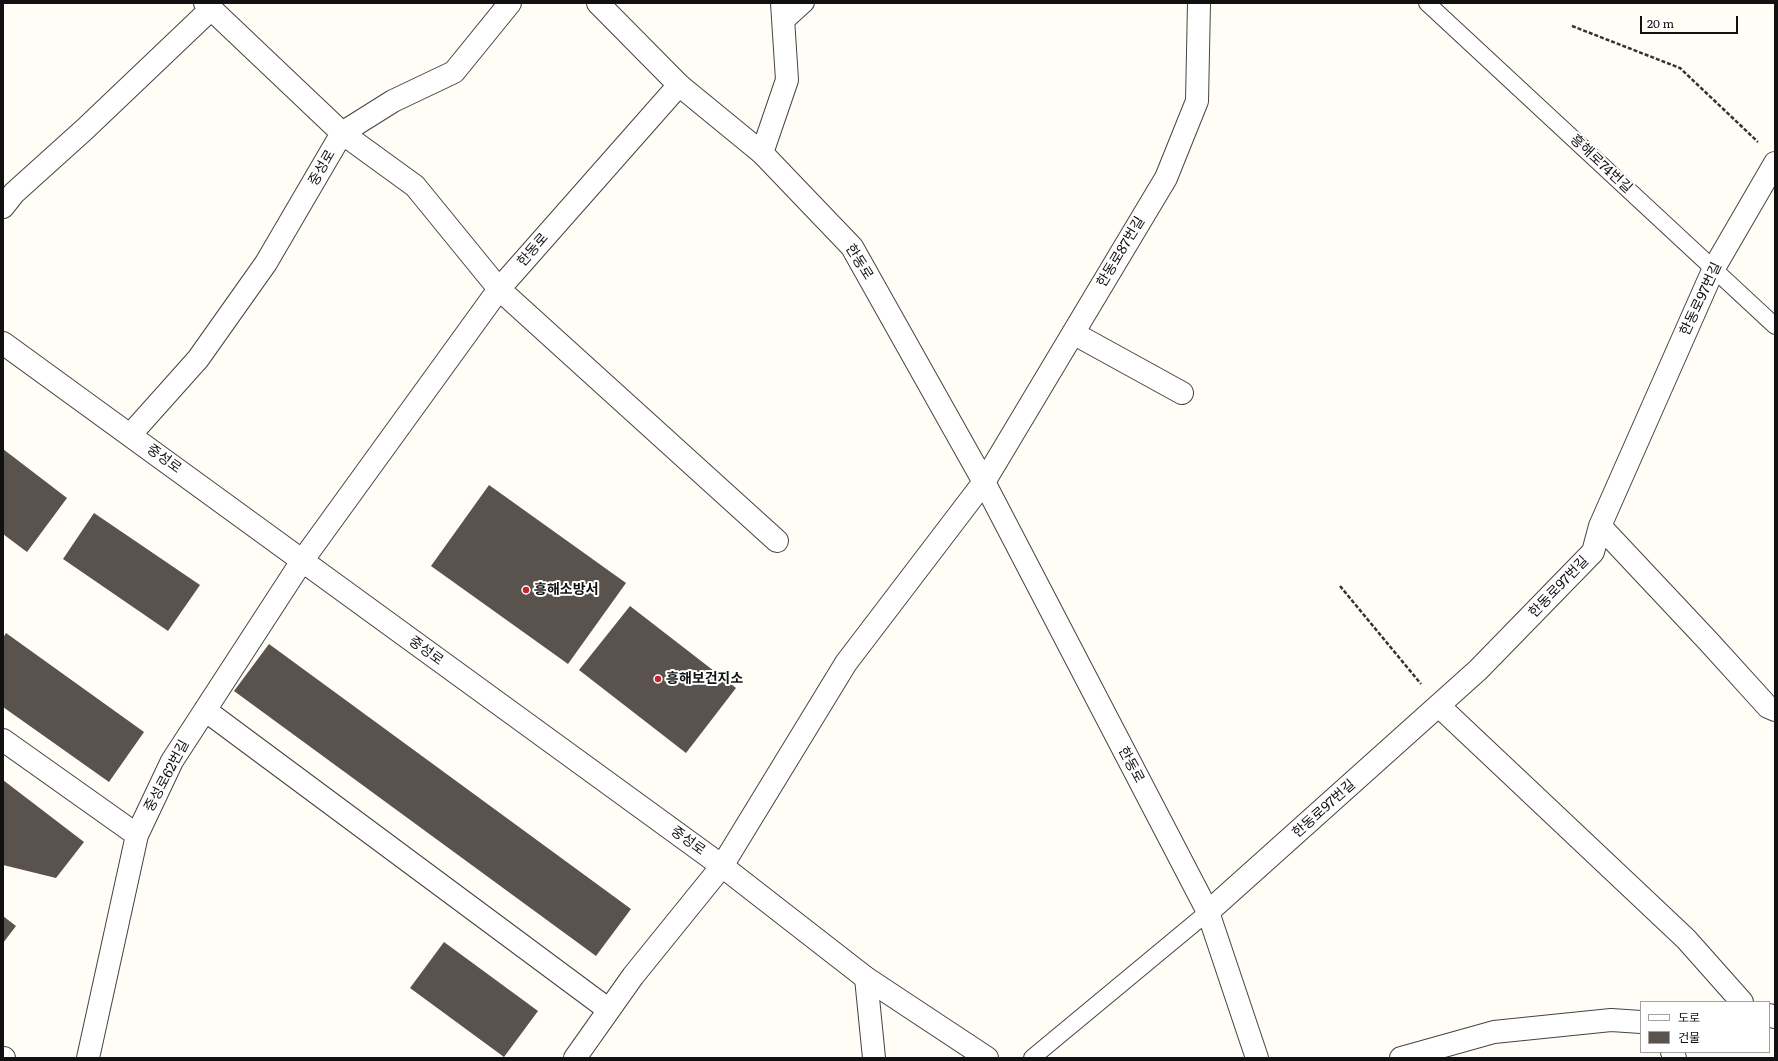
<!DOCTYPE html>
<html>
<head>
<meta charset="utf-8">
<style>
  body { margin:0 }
  #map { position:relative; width:1778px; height:1061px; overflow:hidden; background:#fffdf5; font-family:Literata,"Noto Sans KR",serif }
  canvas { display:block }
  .frame { position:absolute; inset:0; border:4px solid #111; pointer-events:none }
  .legend { position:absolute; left:1640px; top:1001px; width:130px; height:52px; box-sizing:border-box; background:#fff; border:1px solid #a0a0a0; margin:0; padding:5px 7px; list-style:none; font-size:12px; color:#111 }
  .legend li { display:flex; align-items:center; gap:8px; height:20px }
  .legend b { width:20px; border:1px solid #a0a0a0 }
  .scale { position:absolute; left:1640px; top:16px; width:98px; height:18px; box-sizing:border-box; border:2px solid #111; border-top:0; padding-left:5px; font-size:12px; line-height:14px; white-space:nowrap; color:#111; -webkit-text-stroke:3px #fff; paint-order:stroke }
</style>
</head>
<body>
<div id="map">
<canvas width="1778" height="1061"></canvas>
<div class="frame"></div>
<ul class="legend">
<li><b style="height:5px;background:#fff"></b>도로</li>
<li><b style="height:11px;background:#5a524d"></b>건물</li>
</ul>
<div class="scale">20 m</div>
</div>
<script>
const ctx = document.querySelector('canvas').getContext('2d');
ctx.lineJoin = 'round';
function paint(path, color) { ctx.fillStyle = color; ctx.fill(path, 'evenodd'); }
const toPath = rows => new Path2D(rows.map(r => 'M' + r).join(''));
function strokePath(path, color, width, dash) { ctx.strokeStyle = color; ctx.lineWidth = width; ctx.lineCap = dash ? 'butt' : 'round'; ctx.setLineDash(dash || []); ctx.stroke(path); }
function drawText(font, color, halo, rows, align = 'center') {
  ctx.font = font + ' Literata,"Noto Sans KR",serif'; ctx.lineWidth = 4; ctx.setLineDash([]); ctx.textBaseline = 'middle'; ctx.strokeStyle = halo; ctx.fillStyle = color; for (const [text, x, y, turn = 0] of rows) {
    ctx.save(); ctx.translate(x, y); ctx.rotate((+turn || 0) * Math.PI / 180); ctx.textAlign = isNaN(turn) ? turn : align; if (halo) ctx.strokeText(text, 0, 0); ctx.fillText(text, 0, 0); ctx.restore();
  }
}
paint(toPath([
  [3,449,67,498,27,552,3,534],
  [489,485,626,583,568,664,431,566],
  [94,513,200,585,168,631,63,559],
  [630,606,736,688,686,753,579,670],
  [6,633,144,732,109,782,3,707,3,638],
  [269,644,631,909,596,956,234,691],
  [3,780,84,842,56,878,3,865],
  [3,916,16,926,3,943],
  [444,942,538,1011,504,1057,410,988]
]), '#5a524d');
const service = toPath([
  [1427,3,1775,326],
  [783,24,806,3],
  [1032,1058,1208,912]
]);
const minor = toPath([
  [205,3,342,133,415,186,499,289,777,541],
  [762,153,787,80,782,3],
  [3,207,14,193,85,129,211,9],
  [1073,333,1182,393],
  [131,434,198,359,266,263,342,133,393,101,454,72,510,3],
  [1600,526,1709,642,1768,707,1775,710],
  [1439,706,1686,939,1742,1002],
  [205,710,609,1010],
  [3,740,137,835],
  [1208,912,1478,670,1593,552,1600,526,1714,268,1775,163],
  [866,978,874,1058],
  [1769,1015,1775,1017],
  [1672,1052,1675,1058],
  [3,1058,4,1058],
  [88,1058,137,835,172,761,302,561,499,289,679,85],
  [575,1058,633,976,722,866,846,663,984,482,1166,178,1197,101,1199,3],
  [1401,1058,1494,1032,1611,1020,1641,1022]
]);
const tertiary = toPath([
  [598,3,679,85,762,153,852,247,984,482,1208,912,1257,1058],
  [3,343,722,866,866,978,987,1058]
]);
strokePath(service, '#444', 18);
strokePath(minor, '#444', 24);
strokePath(tertiary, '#444', 24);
strokePath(toPath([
  [1572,26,1680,68,1758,142],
  [1340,586,1421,684]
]), '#333', 2.5, [4, 2]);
strokePath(service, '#fff', 16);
strokePath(minor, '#fff', 22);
strokePath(tertiary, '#fff', 22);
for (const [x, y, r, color] of [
  [526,590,4,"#c4262e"],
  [658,679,4,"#c4262e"]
]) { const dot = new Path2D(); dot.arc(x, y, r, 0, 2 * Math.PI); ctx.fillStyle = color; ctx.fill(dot); strokePath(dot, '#fff', 1.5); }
drawText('14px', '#111', '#fff', [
  ["흥해로74번길",1601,164,43],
  ["중성로",322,168,-60],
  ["한동로",533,250,-49],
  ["한동로87번길",1121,252,-59],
  ["한동로",859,262,58],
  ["한동로97번길",1701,299,-65],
  ["중성로",164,459,36],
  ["한동로97번길",1559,587,-46],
  ["중성로",426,651,36],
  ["한동로",1131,765,62],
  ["중성로62번길",167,776,-62],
  ["한동로97번길",1324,809,-42],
  ["중성로",688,841,36]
]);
drawText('bold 14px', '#111', '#fff', [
  ["흥해소방서",534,590],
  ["흥해보건지소",666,679]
], 'left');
</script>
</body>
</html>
